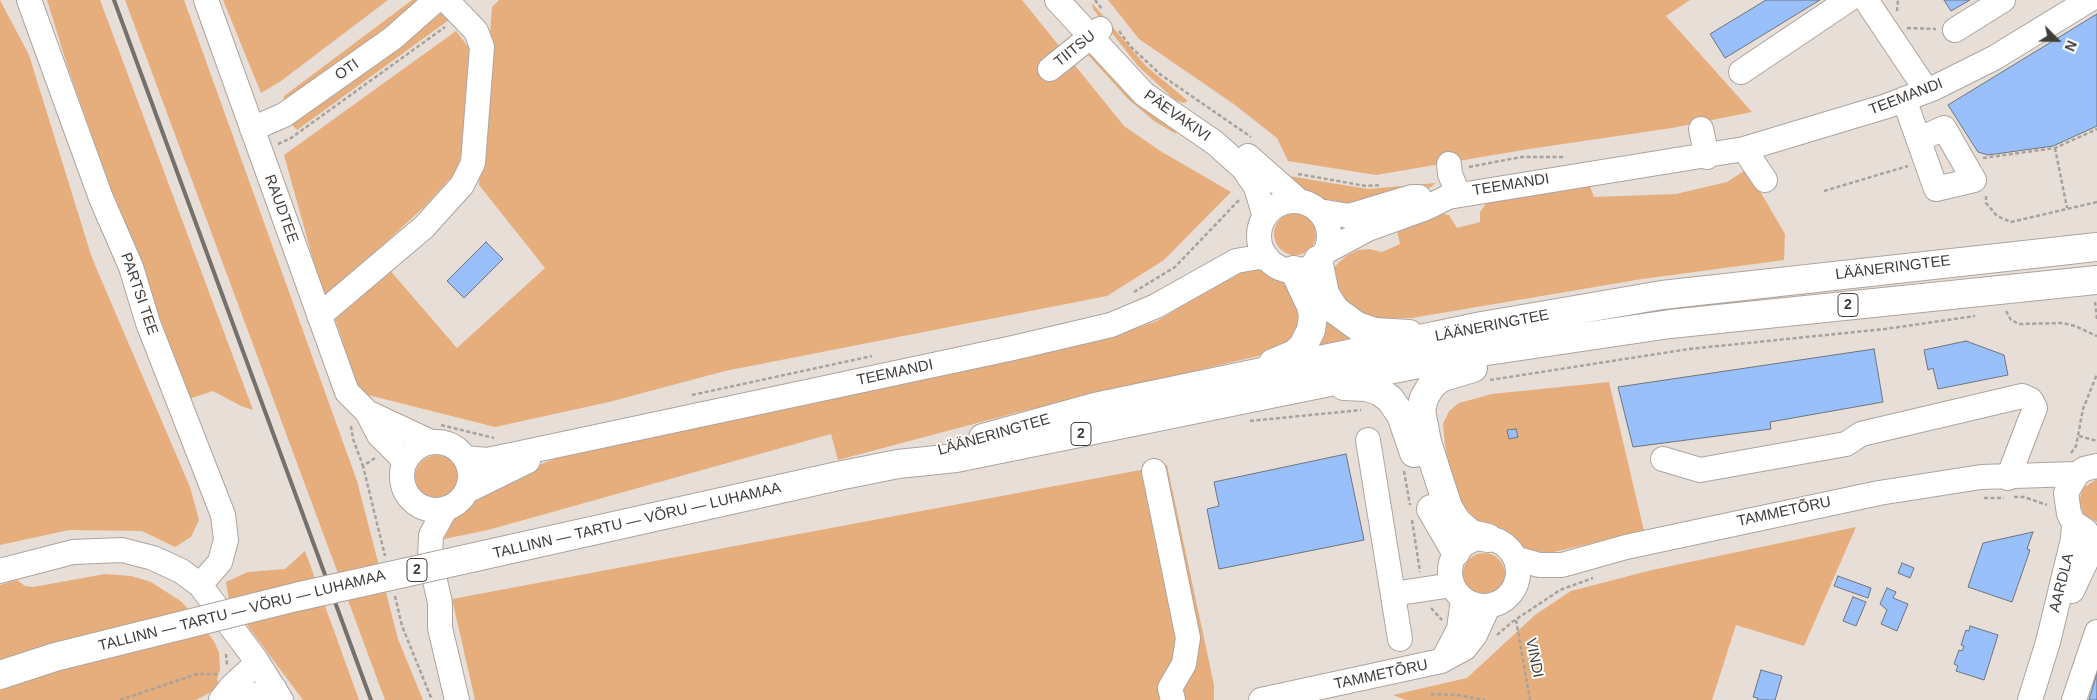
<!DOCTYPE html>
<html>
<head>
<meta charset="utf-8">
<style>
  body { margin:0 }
  #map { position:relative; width:2097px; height:700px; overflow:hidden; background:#e6ded7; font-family:Helvetica,sans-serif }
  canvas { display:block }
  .north { position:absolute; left:2032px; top:15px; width:50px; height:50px; -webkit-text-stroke:4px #fff; paint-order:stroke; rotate:113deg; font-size:14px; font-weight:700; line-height:20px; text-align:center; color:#403c39 }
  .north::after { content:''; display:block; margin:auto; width:18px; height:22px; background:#403c39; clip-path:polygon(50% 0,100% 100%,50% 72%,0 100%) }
</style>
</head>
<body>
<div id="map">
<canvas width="2097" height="700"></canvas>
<div class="north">N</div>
</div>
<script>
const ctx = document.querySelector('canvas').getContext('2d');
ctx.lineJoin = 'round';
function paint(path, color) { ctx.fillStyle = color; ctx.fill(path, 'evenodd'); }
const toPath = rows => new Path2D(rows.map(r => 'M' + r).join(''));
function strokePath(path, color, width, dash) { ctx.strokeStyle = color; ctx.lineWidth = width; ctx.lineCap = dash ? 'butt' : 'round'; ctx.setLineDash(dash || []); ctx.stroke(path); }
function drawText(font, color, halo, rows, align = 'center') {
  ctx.font = font + ' Helvetica,sans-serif'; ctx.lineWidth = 4; ctx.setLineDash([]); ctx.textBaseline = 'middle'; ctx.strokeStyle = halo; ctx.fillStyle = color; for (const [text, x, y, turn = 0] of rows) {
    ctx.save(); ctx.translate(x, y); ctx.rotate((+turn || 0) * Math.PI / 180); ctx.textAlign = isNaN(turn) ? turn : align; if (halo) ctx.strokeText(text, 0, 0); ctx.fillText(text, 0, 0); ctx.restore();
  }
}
paint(toPath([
  [0,0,29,55,92,258,190,487,199,520,191,537,175,547,142,531,69,530,0,545],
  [47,0,100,0,253,410,241,406,213,391,186,400,68,68],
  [125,0,184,0,357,481,398,639,423,700,385,700],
  [223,0,388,0,281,81,261,93],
  [412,0,419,0,375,36,284,101,284,96],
  [499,0,1022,0,1124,126,1162,152,1231,192,1164,260,1107,296,725,371,609,402,495,427,360,393,334,316,388,268,457,348,545,268,479,185,492,7],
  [1108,0,1690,0,1666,16,1752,112,1672,128,1529,149,1376,175,1288,161,1277,138,1235,105,1139,39],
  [1092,3,1146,66,1188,101,1184,103,1175,100,1138,66,1093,9],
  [447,12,453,17,297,130,292,125,405,43,440,14],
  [456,31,473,53,469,122,457,171,424,207,324,299,284,155],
  [1088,55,1093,55,1175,127,1176,134,1154,121,1128,99],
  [1747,169,1785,234,1784,260,1642,279,1412,318,1376,318,1348,306,1329,272,1346,256,1358,250,1369,249,1382,252,1400,244,1397,231,1439,213,1449,215,1457,228,1480,222,1480,212,1488,201,1590,186,1594,197,1676,194,1727,182],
  [1289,176,1368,189,1436,183,1431,187,1365,205,1328,206,1283,180],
  '1274 234a21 21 0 1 1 42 0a21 21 0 1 1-42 0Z',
  [1246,267,1271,269,1283,277,1301,302,1299,332,1288,344,1271,353,1015,413,838,460,831,434,488,530,444,539,456,515,490,487,508,477,554,459,610,444,1099,341,1157,321],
  [1324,310,1365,338,1316,349,1326,325],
  [1609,382,1644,531,1550,553,1527,550,1480,525,1463,505,1454,486,1445,446,1443,424,1449,411,1459,403,1492,394],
  '415 477a22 22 0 1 1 44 0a22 22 0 1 1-44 0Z',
  [1167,465,1214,685,1214,700,475,700,452,599],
  [2097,479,2097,522,2084,515,2079,501,2083,488],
  [1856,527,1804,646,1736,625,1712,700,1406,700,1393,695,1467,678,1535,615,1571,591,1652,570],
  [305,551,312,570,359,700,303,700,229,601,226,582,248,572,285,569],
  '1463 574a21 21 0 1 1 42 0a21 21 0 1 1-42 0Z',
  [105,574,131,576,151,582,182,602,214,641,219,653,220,669,217,680,224,685,196,700,0,700,0,585,17,580,25,586,33,587]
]), '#e7ae7d');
const building = toPath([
  [1766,0,1820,0,1725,58,1710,34,1766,0],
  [1944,0,1970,0,1951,11,1944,0],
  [2097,14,2097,126,2053,146,1988,155,1978,152,1948,105,2097,14],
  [486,242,503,259,464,298,447,281,486,242],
  [1966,341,2004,355,2008,375,1938,389,1933,368,1928,370,1924,350,1966,341],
  [1874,349,1883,402,1770,422,1771,429,1633,447,1618,387,1874,349],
  [1516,429,1518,437,1509,439,1507,430,1516,429],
  [1346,454,1364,540,1219,569,1207,509,1219,506,1214,482,1346,454],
  [2033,532,2027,549,2030,550,2012,602,1968,587,1983,543,2033,532],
  [1902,563,1914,568,1910,578,1898,573,1902,563],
  [1838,576,1871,588,1868,598,1834,586,1838,576],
  [1887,588,1896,592,1893,598,1908,604,1897,631,1881,624,1887,610,1880,604,1887,588],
  [1853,597,1866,602,1856,626,1843,621,1853,597],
  [1970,626,1998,635,1984,680,1956,671,1958,666,1954,664,1959,650,1962,651,1964,646,1961,645,1966,630,1969,631,1970,626],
  [1761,670,1782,676,1775,700,1757,700,1758,698,1753,697,1761,670],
  [2097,671,2097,700,2089,700,2095,680,2097,671]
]);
paint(building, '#99c0fb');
strokePath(building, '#6f747c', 1);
const minor = toPath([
  [29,0,101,198,131,267,148,323,223,515,226,540,220,562,200,585],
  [206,0,347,392,367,412,431,442],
  [1057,0,1144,94,1215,143,1243,168,1256,187,1265,217],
  [1866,0,1927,91],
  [1955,30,2003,0],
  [1050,69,1100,29],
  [1741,72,1848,0],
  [1904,99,1936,189,1974,180,1944,128,1920,139],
  [252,129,284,115,393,38,436,0],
  [1701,129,1707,157],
  [1744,149,1765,180],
  [1248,156,1299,201],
  [1449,164,1450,174,1458,194],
  '1259 236a35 35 0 1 1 70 0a35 35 0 1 1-70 0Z',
  [1319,211,1349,216,1412,197,1419,197],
  [1325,252,1368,229,1426,208,1448,197,1744,149,1887,106,1934,88,1994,58,2089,0],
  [319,316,424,227,462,185,473,163,482,47,476,31,446,0],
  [367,412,379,435,405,461],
  [1368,440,1400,639],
  '402 476a34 34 0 1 1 68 0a34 34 0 1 1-68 0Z',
  [465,458,487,460,521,453,1013,348,1111,325,1156,306,1236,261,1259,257,1268,259],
  [1663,459,1700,470,1846,444,1861,434,2022,396,2031,400,2035,408,2008,478],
  [1154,471,1188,638,1184,664,1170,688,1173,700],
  [467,491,528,461],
  [445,510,431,535,430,558,440,603,440,628,457,700],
  [2086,531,2074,523,2069,514,2066,493,2077,474,2084,469,2097,466],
  '1450 572a34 34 0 1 1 68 0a34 34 0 1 1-68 0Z',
  [1515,558,1539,565,1562,565,1626,547,1879,493,1981,477,2077,474],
  [0,571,73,552,122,550,153,558,181,571,200,585,256,660,281,700],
  [2072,591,2097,538],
  [1393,594,1452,585],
  [1444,658,1459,629,1463,599],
  [221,700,232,686,257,663],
  [243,700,274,688],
  [1261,700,1441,661,1465,648,1475,635,1488,607],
  [2030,700,2048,642,2073,539,2074,523],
  [2074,700,2097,632]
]);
const highway = toPath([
  [1318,260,1325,294,1335,310,1357,326,1375,332,1409,334],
  [1273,363,1295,354,1303,346,1311,330,1313,316,1311,306,1294,270],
  [1473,368,1440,378,1431,386,1424,398,1421,410,1427,442,1448,507,1457,522,1471,534,1488,538],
  [1344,386,1366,387,1379,391,1390,399,1401,415,1414,453],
  [983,438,1095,407,1482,326,1662,295,2097,247],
  [838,476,898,464,956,458,1467,354,1670,324,2097,280],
  [1431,509,1456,552]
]);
strokePath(minor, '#ada49e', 26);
strokePath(highway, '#ada49e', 30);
strokePath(toPath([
  [1095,0,1102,9],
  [1897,11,1898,0],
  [1907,28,1936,29],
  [1119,31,1131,47,1161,75,1251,137],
  [278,144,291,138,445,27],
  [2055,148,2067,208],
  [1983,158,2055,148,2097,129],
  [1469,167,1521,157,1563,157],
  [1298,174,1366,186,1381,185],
  [1824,191,1908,166],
  [1986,196,1986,203,1997,216,2011,222,2097,202],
  [1134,292,1175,267,1240,199],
  [2095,302,2097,319],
  [2006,311,2011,320,2019,324,2063,323,2075,326,2097,336],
  [1490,380,1689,349,1885,329,1975,316],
  [692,395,872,356],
  [1250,421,1361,410],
  [441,425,494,438],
  [351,426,353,439,363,466],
  [2079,436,2097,441],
  [2071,453,2076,446,2083,409,2097,374],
  [375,458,363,466,385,556],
  [1404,471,1410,505],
  [2014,497,2024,497,2047,505],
  [1984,498,2004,498],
  [1412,520,1420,572],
  [395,596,402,626,432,700],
  [1431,608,1442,620],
  [1516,620,1530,700],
  [1497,635,1512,622,1560,590,1593,578],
  [226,654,227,665],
  [1431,694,1458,695,1485,700],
  [120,700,197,674,217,674]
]), '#a8a29c', 2.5, [4, 2.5]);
strokePath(minor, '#fff', 24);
strokePath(highway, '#fff', 28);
strokePath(toPath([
  [114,0,371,700]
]), '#75706b', 4);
const highwayBridge = toPath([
  [0,675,55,657,296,597,838,476]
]);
strokePath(highwayBridge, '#ada49e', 30, []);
strokePath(highwayBridge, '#fff', 28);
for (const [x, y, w] of [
  [1848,305,20],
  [1081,434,20],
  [417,570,20]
]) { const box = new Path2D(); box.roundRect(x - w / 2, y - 11.5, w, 23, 4); ctx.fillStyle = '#fff'; ctx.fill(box); strokePath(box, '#403c39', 1); }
drawText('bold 14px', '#403c39', null, [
  ["2",1848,305],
  ["2",1081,434],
  ["2",417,570]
]);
drawText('15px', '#403c39', '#fff', [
  ["TIITSU",1075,49,-39],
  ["OTI",347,70,-35],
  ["TEEMANDI",1906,97,-21],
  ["PÄEVAKIVI",1177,116,35],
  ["TEEMANDI",1511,185,-9],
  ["RAUDTEE",281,209,70],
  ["LÄÄNERINGTEE",1893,268,-7],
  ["PARTSI TEE",139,294,71],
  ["LÄÄNERINGTEE",1492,326,-11],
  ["TEEMANDI",895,373,-12],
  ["LÄÄNERINGTEE",994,435,-16],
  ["TAMMETÕRU",1784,512,-12],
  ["TALLINN — TARTU — VÕRU — LUHAMAA",637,521,-13],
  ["AARDLA",2062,583,-76],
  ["TALLINN — TARTU — VÕRU — LUHAMAA",242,611,-14],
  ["VINDI",1534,658,79],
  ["TAMMETÕRU",1381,675,-12]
]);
</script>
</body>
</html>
